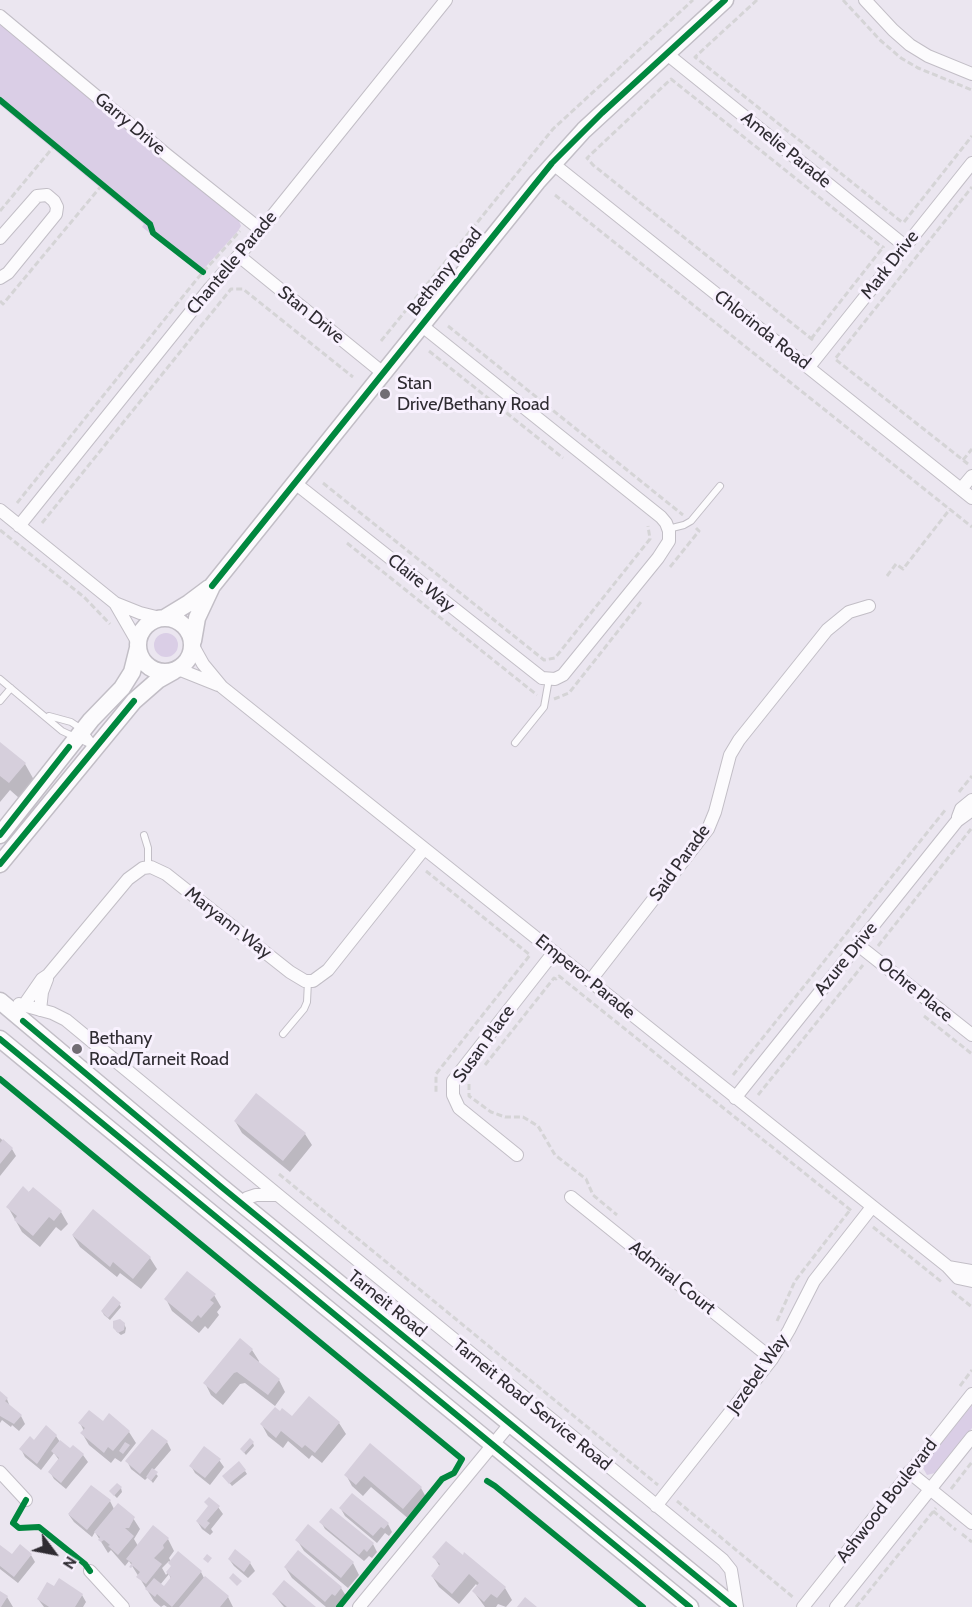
<!DOCTYPE html>
<html>
<head>
<meta charset="utf-8">
<style>
  body { margin:0 }
  #map { position:relative; width:972px; height:1607px; overflow:hidden; background:#ebe6f0; font-family:Cabin,sans-serif }
  canvas { display:block }
  .north { position:absolute; left:24px; top:1523px; width:60px; height:60px; -webkit-text-stroke:4px #f8f1fe; paint-order:stroke; rotate:122deg; font-size:16px; font-weight:700; line-height:24px; text-align:center; color:#2f2c32 }
  .north::after { content:''; display:block; margin:auto; width:21px; height:27px; background:#2f2c32; clip-path:polygon(50% 0,100% 100%,50% 72%,0 100%) }
</style>
</head>
<body>
<div id="map">
<canvas width="972" height="1607"></canvas>
<div class="north">N</div>
</div>
<script>
const ctx = document.querySelector('canvas').getContext('2d');
ctx.lineJoin = 'round';
function paint(path, color) { ctx.fillStyle = color; ctx.fill(path, 'evenodd'); }
const toPath = rows => new Path2D(rows.map(r => 'M' + r).join(''));
function strokePath(path, color, width, dash) { ctx.strokeStyle = color; ctx.lineWidth = width; ctx.lineCap = dash ? 'butt' : 'round'; ctx.setLineDash(dash || []); ctx.stroke(path); }
function drawText(font, color, halo, rows, align = 'center') {
  ctx.font = font + ' Cabin,sans-serif'; ctx.lineWidth = 6; ctx.setLineDash([]); ctx.textBaseline = 'middle'; ctx.strokeStyle = halo; ctx.fillStyle = color; for (const [text, x, y, turn = 0] of rows) {
    ctx.save(); ctx.translate(x, y); ctx.rotate((+turn || 0) * Math.PI / 180); ctx.textAlign = isNaN(turn) ? turn : align; if (halo) ctx.strokeText(text, 0, 0); ctx.fillText(text, 0, 0); ctx.restore();
  }
}
paint(toPath([
  [0,23,239,221,241,226,238,231,200,273,142,227,144,224,0,105],
  '154 645a12 12 0 1 1 24 0a12 12 0 1 1-24 0Z',
  [972,1405,972,1428,935,1473,927,1475,923,1468,926,1462]
]), '#dacee6');
paint(toPath([
  [0,744,25,764,34,780,19,798,10,790,0,802],
  [235,1121,305,1134,312,1145,290,1172,242,1133],
  [0,1138,12,1149,16,1156,0,1176],
  [33,1189,61,1212,68,1224,61,1231,56,1227,40,1247,22,1232,8,1207],
  [73,1236,150,1258,157,1269,141,1289,120,1273,117,1277,80,1247],
  [214,1295,221,1307,217,1312,219,1315,208,1329,205,1326,199,1333,172,1311,166,1299],
  [119,1304,121,1307,110,1320,104,1315,102,1311],
  [124,1324,126,1328,125,1333,121,1335,116,1331],
  [240,1340,252,1350,259,1361,258,1363,279,1380,285,1392,275,1406,245,1383,240,1384,223,1405,211,1395,205,1383],
  [0,1393,7,1399,10,1407,21,1416,25,1424,19,1431,12,1425,11,1427,2,1420,0,1423],
  [280,1413,292,1418,339,1423,346,1434,322,1463,312,1455,309,1459,288,1441,283,1448,268,1436,262,1425],
  [80,1423,129,1432,136,1443,121,1462,115,1458,111,1463,89,1445,82,1433,84,1431],
  [56,1436,60,1442,71,1450,83,1455,88,1462,66,1489,54,1479,50,1472,59,1460,54,1453,41,1470,25,1457,21,1449],
  [167,1442,171,1450,153,1471,158,1476,153,1483,148,1477,145,1480,131,1469,127,1461],
  [253,1443,254,1446,246,1455,242,1450],
  [370,1446,421,1488,427,1499,410,1520,371,1487,363,1496,352,1486,346,1475],
  [219,1460,224,1467,210,1485,195,1473,191,1466],
  [245,1471,247,1474,232,1486,226,1479],
  [121,1488,122,1492,117,1498,111,1492],
  [110,1501,114,1509,133,1518,140,1529,134,1539,138,1546,168,1539,174,1551,169,1558,171,1562,201,1572,204,1578,228,1597,233,1607,167,1607,164,1605,161,1607,154,1601,129,1561,125,1566,111,1550,108,1553,95,1532,92,1537,74,1522,69,1515],
  [169,1561,172,1567,166,1575,162,1568],
  [169,1574,171,1579,164,1588,160,1585],
  [218,1507,223,1514,211,1529,213,1532,210,1535,202,1529,197,1521],
  [341,1509,388,1524,392,1532,389,1536,385,1533,377,1543,345,1516],
  [331,1510,373,1544,377,1552,372,1558,369,1556,364,1561,325,1529,321,1522],
  [297,1540,353,1563,359,1575,348,1588,304,1551],
  [0,1547,12,1557,31,1555,35,1562,18,1583,0,1569],
  [235,1551,250,1563,255,1571,248,1578,234,1566,229,1559],
  [465,1554,505,1588,512,1600,506,1607,498,1604,496,1607,485,1607,474,1592,478,1587,476,1584,459,1604,439,1587,432,1576,440,1567,434,1557,463,1557],
  [285,1567,341,1588,348,1599,342,1607,339,1604,337,1607,326,1607,292,1578],
  [0,1593,7,1597,13,1607,0,1607],
  [82,1595,86,1602,83,1607,44,1607,38,1599],
  [274,1595,314,1607,284,1607]
]), '#0003');
paint(toPath([
  [0,742,26,763,9,783,0,776],
  [256,1093,306,1133,283,1161,234,1121],
  [3,1139,13,1148,0,1164,0,1143],
  [23,1186,29,1192,33,1187,62,1211,54,1221,49,1217,33,1236,14,1220,17,1216,6,1207],
  [93,1209,151,1257,133,1279,113,1262,110,1267,72,1235],
  [187,1271,216,1294,210,1300,214,1303,201,1318,198,1315,192,1322,164,1299],
  [113,1296,121,1303,108,1318,101,1311],
  [120,1319,125,1323,124,1330,118,1333,113,1328,113,1321],
  [240,1338,253,1349,249,1354,280,1379,268,1395,237,1372,234,1373,216,1394,203,1383],
  [0,1391,8,1398,5,1401,22,1415,14,1424,0,1416],
  [309,1396,340,1422,315,1453,305,1445,302,1448,281,1431,276,1438,260,1424,275,1407,280,1411,282,1408,292,1416],
  [89,1410,103,1421,109,1413,130,1431,113,1451,108,1447,104,1453,80,1433,85,1428,78,1423],
  [46,1425,57,1435,37,1464,19,1449,30,1436,34,1440],
  [152,1429,168,1441,140,1474,125,1461],
  [250,1438,254,1442,244,1453,240,1449],
  [60,1440,70,1448,73,1445,84,1454,61,1483,48,1472,59,1458,51,1451],
  [125,1442,130,1445,123,1454,119,1451],
  [370,1443,422,1487,403,1509,364,1476,356,1485,344,1475],
  [204,1446,221,1459,205,1478,189,1466],
  [239,1461,246,1470,229,1484,222,1476],
  [152,1468,158,1472,151,1481,146,1477],
  [117,1483,122,1487,114,1496,109,1491],
  [91,1485,111,1500,87,1530,68,1514],
  [352,1493,389,1523,384,1529,381,1527,373,1536,339,1508],
  [209,1497,220,1506,207,1521,210,1523,205,1529,196,1521,208,1506,204,1502],
  [118,1503,135,1517,129,1528,125,1528,134,1536,118,1555,108,1546,110,1545,104,1540,101,1542,98,1540,100,1537,94,1532],
  [331,1508,374,1543,367,1552,364,1549,359,1555,319,1522],
  [308,1524,354,1562,341,1578,295,1540],
  [153,1525,169,1538,163,1545,164,1548,154,1558,162,1564,146,1584,136,1577,140,1572,133,1566,131,1568,129,1567,132,1563,126,1559],
  [446,1541,463,1555,464,1552,506,1587,497,1598,491,1594,484,1602,472,1591,479,1583,469,1574,452,1594,431,1576,440,1564,432,1557],
  [20,1544,32,1554,14,1577,0,1566,0,1545,12,1554],
  [235,1549,251,1562,244,1572,228,1559],
  [298,1550,342,1587,335,1596,332,1594,325,1602,284,1567],
  [178,1551,202,1571,172,1607,157,1594,155,1597,145,1589,154,1578,164,1586,171,1577,166,1572,171,1566,168,1563],
  [207,1554,212,1558,208,1563,203,1559],
  [233,1573,242,1581,237,1586,229,1578],
  [205,1576,229,1596,220,1607,179,1607],
  [59,1578,83,1594,75,1607,49,1607,37,1599,47,1582,54,1586],
  [284,1580,316,1607,287,1607,272,1594],
  [0,1591,8,1596,1,1607,0,1607],
  [525,1597,537,1607,517,1607]
]), '#d6cfdc');
const lane = toPath([
  [668,529,684,525,691,521,720,486],
  [0,679,62,731,94,746],
  [0,701,11,688],
  [49,716,71,722,83,730,96,747],
  [515,743,544,707,549,679],
  [144,835,148,848,148,867],
  [283,1034,304,1009,307,1002,308,981]
]);
const street = toPath([
  [865,0,893,30,910,45,928,56,972,74],
  [0,16,167,155,261,230],
  [667,54,905,246],
  [552,163,972,498],
  [0,238,37,196,47,195,54,201,57,207,56,214,8,273,0,278],
  [239,256,383,373],
  [809,367,972,163],
  [295,483,542,678,555,679,563,675,658,558,669,541,669,531,666,523,661,517,421,325],
  [961,489,972,476],
  [0,510,115,603,140,613,160,618],
  [19,526,210,288,261,230,446,0],
  [115,603,138,643],
  [193,646,203,664,222,687,947,1266,958,1278,972,1281],
  [178,669,218,685],
  [958,817,961,809,972,800],
  [858,945,972,1035],
  [590,981,708,829,715,812,730,755,739,740,827,630,849,612,869,606],
  [19,1004,52,1013,66,1020,278,1195],
  [24,1005,42,979,48,975,128,879,143,868,151,867,166,874,290,972,305,981,313,981,328,970,424,849],
  [40,1010,42,992,47,979],
  [735,1098,957,821,972,810],
  [517,1155,459,1108,453,1095,453,1081,554,952],
  [571,1197,772,1359],
  [242,1204,247,1198,256,1195,278,1195,723,1560,731,1570,737,1607],
  [948,1267,972,1271],
  [0,1472,26,1500],
  [909,1472,972,1523],
  [656,1506,772,1359,789,1330,814,1281,872,1207],
  [90,1571,123,1607],
  [359,1607,510,1424],
  [803,1607,972,1394],
  [836,1607,972,1437]
]);
const secondary = toPath([
  [166,617,189,603,209,588],
  '138 645a27 27 0 1 1 54 0a27 27 0 1 1-54 0Z',
  [193,641,197,618,212,586,537,182,584,130,725,0],
  [0,835,91,720,122,688,132,672,138,648],
  [0,864,134,701,158,680,174,671],
  [0,1001,219,1185,734,1607],
  [0,1039,690,1607]
]);
strokePath(lane, '#c2bec6', 8);
strokePath(street, '#c2bec6', 14);
strokePath(secondary, '#c2bec6', 19);
strokePath(toPath([
  [757,0,695,57,903,223],
  [843,0,880,40,901,58,918,68,972,90],
  [555,195,972,527],
  [0,211,55,145],
  [904,222,972,136],
  [0,301,3,304,102,185],
  [448,326,683,515],
  [811,339,884,246],
  [813,340,593,165,587,158,671,79,883,248],
  [381,341,553,129,693,0],
  [429,351,563,458],
  [963,460,972,449],
  [968,464,835,359,972,187],
  [323,483,544,660,555,658,650,539,648,526],
  [17,503,197,279,240,231],
  [42,523,231,289,243,289,353,377],
  [0,530,84,597,110,624],
  [347,543,537,695],
  [670,567,699,531,696,528],
  [887,576,896,564,903,569,950,509],
  [554,699,569,693,641,602],
  [959,792,972,776],
  [426,871,530,955,436,1074,436,1094],
  [878,946,971,829],
  [924,1016,972,1054],
  [485,1065,554,978,556,979,559,976,853,1212],
  [733,1075,946,809],
  [469,1084,469,1096,491,1112,505,1117,523,1117,538,1126,555,1155,586,1179,593,1195,617,1215],
  [758,1095,863,965],
  [279,1174,658,1485],
  [873,1227,943,1283],
  [952,1291,972,1307],
  [777,1321,795,1281,850,1210],
  [960,1386,972,1370],
  [951,1489,972,1462],
  [677,1501,794,1598],
  [933,1511,956,1530],
  [962,1534,972,1542],
  [856,1607,936,1508]
]), '#d5d4d6', 3, [6, 3]);
strokePath(lane, '#fcfbfd', 6);
strokePath(street, '#fcfbfd', 12);
strokePath(secondary, '#fcfbfd', 16);
strokePath(toPath([
  [0,100,150,224,153,233,203,272],
  [212,586,552,163,602,113,725,0],
  [0,835,69,747],
  [0,864,134,701],
  [23,1021,219,1185,734,1607],
  [0,1039,690,1607],
  [0,1079,462,1459,454,1473,442,1479,339,1607],
  [487,1481,495,1486,643,1607],
  [26,1500,13,1523,19,1528,39,1527,85,1564,90,1571]
]), '#00873e', 6);
for (const [x, y, r, color] of [
  [385,394,6,"#716d74"],
  [77,1049,6,"#716d74"]
]) { const dot = new Path2D(); dot.arc(x, y, r, 0, 2 * Math.PI); ctx.fillStyle = color; ctx.fill(dot); strokePath(dot, '#f8f1fe', 2); }
drawText('18px', '#2f2c32', '#f8f1fe', [
  ["Garry Drive",130,124,40],
  ["Amelie Parade",786,150,39],
  ["Chantelle Parade",232,263,-50],
  ["Mark Drive",890,265,-52],
  ["Bethany Road",445,272,-51],
  ["Stan Drive",311,315,39],
  ["Chlorinda Road",762,330,38],
  ["Claire Way",421,583,39],
  ["Said Parade",680,863,-54],
  ["Maryann Way",228,923,38],
  ["Azure Drive",846,959,-51],
  ["Emperor Parade",585,977,39],
  ["Ochre Place",915,990,39],
  ["Susan Place",484,1044,-54],
  ["Admiral Court",672,1278,39],
  ["Tarneit Road",387,1304,39],
  ["Jezebel Way",758,1374,-55],
  ["Tarneit Road Service Road",532,1405,39],
  ["Ashwood Boulevard",887,1501,-52]
]);
drawText('18px', '#2f2c32', '#f8f1fe', [
  ["Stan",397,384],
  ["Drive/Bethany Road",397,405],
  ["Bethany",89,1039],
  ["Road/Tarneit Road",89,1060]
], 'left');
</script>
</body>
</html>
